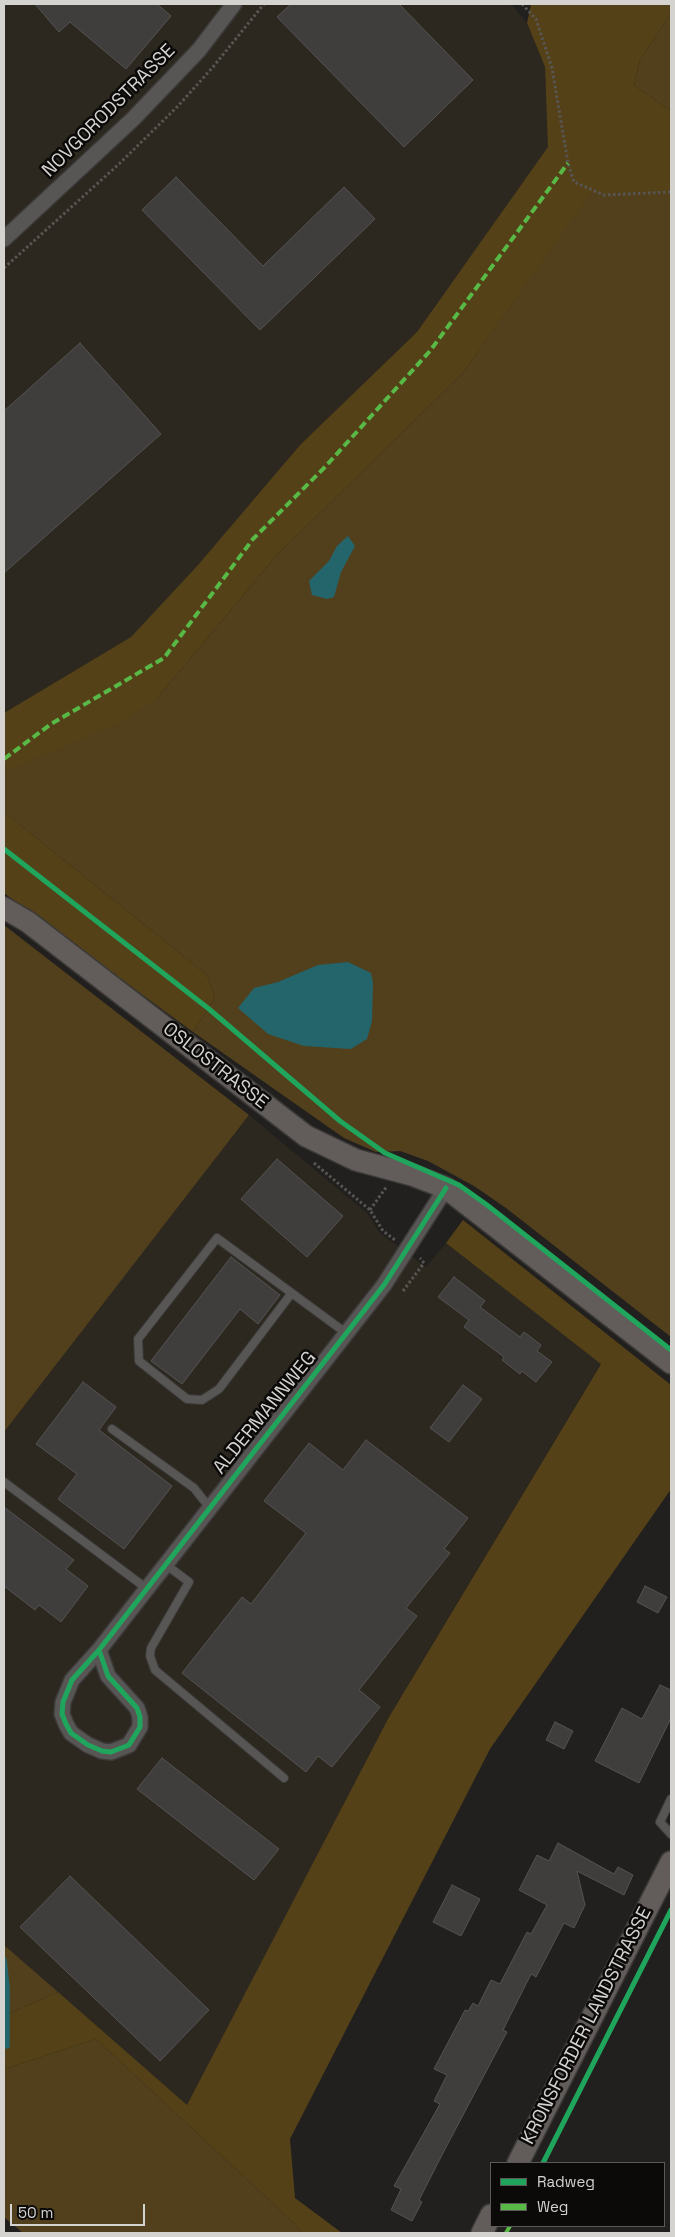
<!DOCTYPE html>
<html>
<head>
<meta charset="utf-8">
<style>
  body { margin:0 }
  #map { position:relative; width:675px; height:2237px; overflow:hidden; background:#22201e; font-family:"Space Grotesk",sans-serif }
  canvas { display:block }
  .frame { position:absolute; inset:0; border:5px solid #d5d3d0; pointer-events:none }
  .legend { position:absolute; left:490px; top:2162px; width:175px; height:65px; box-sizing:border-box; background:#0b0a09; border:1px solid #5c5a59; margin:0; padding:6px 9px; list-style:none; font-size:15px; color:#d5d3d0 }
  .legend li { display:flex; align-items:center; gap:10px; height:25px }
  .legend b { width:25px; border:1px solid #5c5a59 }
  .scale { position:absolute; left:10px; top:2204px; width:135px; height:22px; box-sizing:border-box; border:2px solid #d5d3d0; border-top:0; padding-left:6px; font-size:15px; line-height:18px; white-space:nowrap; color:#d5d3d0; -webkit-text-stroke:4px #0b0a09; paint-order:stroke }
</style>
</head>
<body>
<div id="map">
<canvas width="675" height="2237"></canvas>
<div class="frame"></div>
<ul class="legend">
<li><b style="height:6px;background:#20a55d"></b>Radweg</li>
<li><b style="height:6px;background:#58b947"></b>Weg</li>
</ul>
<div class="scale">50 m</div>
</div>
<script>
const ctx = document.querySelector('canvas').getContext('2d');
ctx.lineJoin = 'round';
function paint(path, color) { ctx.fillStyle = color; ctx.fill(path, 'evenodd'); }
const toPath = rows => new Path2D(rows.map(r => 'M' + r).join(''));
function strokePath(path, color, width, dash) { ctx.strokeStyle = color; ctx.lineWidth = width; ctx.lineCap = dash ? 'butt' : 'round'; ctx.setLineDash(dash || []); ctx.stroke(path); }
function drawText(font, color, halo, rows, align = 'center') {
  ctx.font = font + ' "Space Grotesk",sans-serif'; ctx.lineWidth = 5; ctx.setLineDash([]); ctx.textBaseline = 'middle'; ctx.strokeStyle = halo; ctx.fillStyle = color; for (const [text, x, y, turn = 0] of rows) {
    ctx.save(); ctx.translate(x, y); ctx.rotate((+turn || 0) * Math.PI / 180); ctx.textAlign = isNaN(turn) ? turn : align; if (halo) ctx.strokeText(text, 0, 0); ctx.fillText(text, 0, 0); ctx.restore();
  }
}
paint(toPath([
  [4,4,511,4,527,23,545,67,549,147,417,332,300,445,198,565,131,637,4,713],
  [249,1115,367,1213,380,1233,426,1267,446,1243,601,1363,389,1717,187,2106,4,1945,4,1432]
]), '#2c2820');
paint(toPath([
  [671,13,671,111,634,85,640,60],
  [591,192,671,194,671,1337,506,1208,474,1186,428,1161,400,1151,376,1152,344,1138,193,1032,215,998,207,975,4,812,5,771,158,697,277,555,463,373],
  [4,925,249,1115,4,1432],
  [4,1945,58,1992,4,2016],
  [96,2039,295,2224,301,2233,23,2233,4,2217,4,2069]
]), '#52401d');
paint(toPath([
  [531,4,671,4,671,13,640,60,634,85,671,111,671,194,591,193,463,373,277,555,158,697,119,723,4,772,4,713,131,637,198,565,300,445,417,332,548,147,545,67,527,23],
  [4,812,207,975,215,998,193,1032,4,893],
  [463,1220,671,1385,671,1489,490,1749,290,2139,295,2198,342,2233,301,2233,295,2224,96,2039,4,2069,4,2016,58,1992,187,2105,389,1717,601,1364,446,1243]
]), '#554117');
paint(toPath([
  [348,536,355,546,341,572,334,597,327,599,312,595,309,581,329,561,337,546],
  [348,962,371,973,373,983,372,1021,367,1039,351,1049,304,1046,268,1034,238,1008,254,988,278,982,318,965]
]), '#23656a');
strokePath(toPath([
  [4,1960,7,1987,7,2046]
]), '#23656a', 5.5);
const building = toPath([
  [35,4,157,4,171,16,126,69,70,22,59,32,35,4],
  [291,4,399,4,473,80,404,147,277,17,291,4],
  [176,177,263,266,344,187,375,219,260,330,142,210,176,177],
  [80,343,161,434,4,573,4,411,80,343],
  [277,1159,343,1216,307,1257,241,1199,277,1159],
  [231,1257,280,1295,258,1324,240,1309,182,1384,151,1361,231,1257],
  [454,1277,485,1301,480,1307,520,1337,524,1332,541,1345,537,1351,552,1362,536,1382,522,1371,520,1374,502,1360,504,1357,464,1327,469,1320,438,1297,454,1277],
  [83,1382,116,1407,99,1430,172,1486,124,1549,58,1499,77,1474,36,1444,83,1382],
  [463,1385,482,1399,449,1442,430,1428,463,1385],
  [366,1440,468,1518,444,1549,450,1553,406,1608,417,1616,359,1690,380,1707,332,1767,318,1756,306,1772,182,1673,242,1597,251,1604,306,1533,264,1501,309,1443,343,1470,366,1440],
  [4,1507,74,1560,66,1569,88,1586,61,1622,39,1605,35,1610,4,1586,4,1507],
  [645,1586,667,1597,658,1613,637,1602,645,1586],
  [660,1685,671,1690,671,1718,639,1783,595,1761,622,1708,642,1719,660,1685],
  [555,1722,573,1731,564,1749,546,1740,555,1722],
  [162,1758,279,1849,254,1880,137,1789,162,1758],
  [558,1843,614,1874,618,1867,633,1875,624,1895,577,1871,585,1905,574,1928,564,1923,536,1977,531,1974,503,2030,507,2032,444,2151,419,2200,422,2202,412,2221,391,2210,401,2189,394,2186,440,2104,434,2101,447,2075,434,2069,465,2010,468,2011,473,2003,478,2006,491,1980,500,1984,527,1932,531,1934,547,1905,519,1890,537,1855,549,1861,558,1843],
  [70,1876,209,2010,160,2061,20,1927,70,1876],
  [452,1885,480,1899,461,1936,433,1922,452,1885]
]);
paint(building, '#403e3c');
strokePath(building, '#555352', 1);
const lane = toPath([
  [291,1294,219,1389,202,1400,187,1399,139,1361,138,1339,217,1238,346,1333],
  [112,1429,194,1488,209,1507],
  [4,1482,146,1588],
  [165,1564,189,1582,151,1648,150,1656,155,1670,284,1778],
  [671,1799,660,1822,671,1834]
]);
const street = toPath([
  [4,239,133,119,199,50,234,4],
  [99,1650,108,1676,137,1708,140,1717,140,1727,129,1745,111,1752,102,1751,88,1745,71,1733,66,1724,62,1714,63,1702,72,1680,99,1650,384,1285,446,1188]
]);
const secondary = toPath([
  [4,908,28,922,306,1136,356,1160,412,1175,446,1188,671,1363],
  [518,2163,671,1862],
  [482,2233,491,2215]
]);
strokePath(lane, '#3b3a38', 10);
strokePath(street, '#3b3a38', 18);
strokePath(secondary, '#3b3a38', 24);
strokePath(toPath([
  [522,4,536,19,552,68,568,163,574,182,604,195,671,192],
  [4,268,119,164,178,106,213,67,264,4],
  [314,1163,370,1210,383,1231,395,1240],
  [370,1210,387,1186],
  [403,1291,424,1263,420,1258]
]), '#585654', 3, [2.5, 2.5]);
strokePath(lane, '#585655', 8);
strokePath(street, '#585655', 15);
strokePath(secondary, '#625d5a', 21);
strokePath(toPath([
  [4,759,51,724,164,658,253,539,325,467,430,351,568,163],
  [506,2233,510,2226]
]), '#58b947', 4, [8, 4]);
strokePath(toPath([
  [4,849,209,1009,340,1121,385,1153,459,1185,487,1205,671,1350],
  [99,1650,108,1676,137,1708,140,1717,140,1727,129,1745,111,1752,102,1751,88,1745,71,1733,66,1724,62,1714,63,1702,72,1680,99,1650,384,1285,446,1188],
  [543,2163,671,1910]
]), '#20a55d', 5);
drawText('19px', '#d5d3d0', '#0b0a09', [
  ["NOVGORODSTRASSE",109,111,-45],
  ["OSLOSTRASSE",215,1066,38],
  ["ALDERMANNWEG",265,1413,-51],
  ["KRONSFORDER LANDSTRASSE",587,2026,-63]
]);
</script>
</body>
</html>
